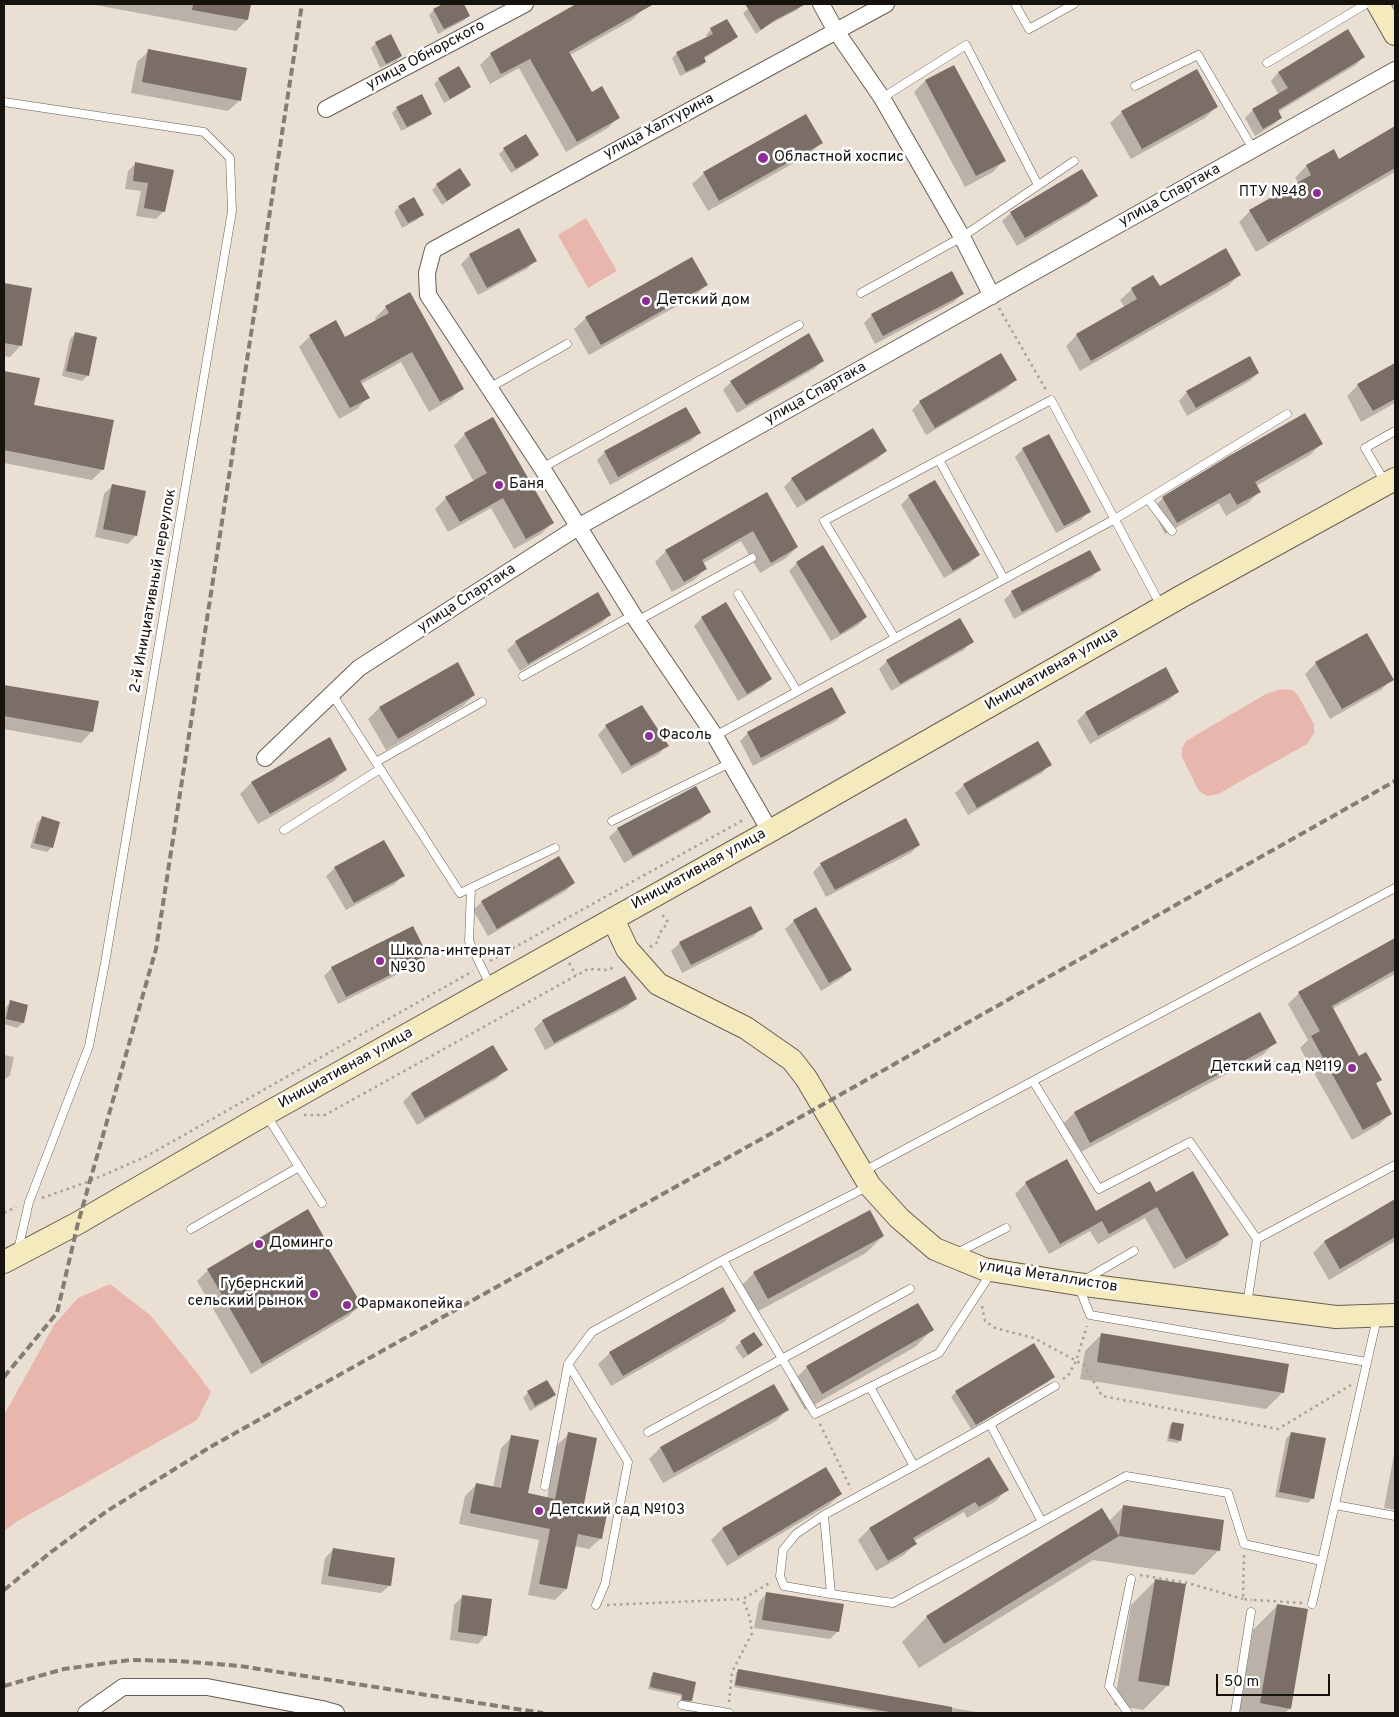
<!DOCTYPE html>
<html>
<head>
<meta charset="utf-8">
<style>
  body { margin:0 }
  #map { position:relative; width:1399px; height:1717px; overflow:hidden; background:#e9dfd3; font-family:Overpass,sans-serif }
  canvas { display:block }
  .frame { position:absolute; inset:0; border:5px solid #16130f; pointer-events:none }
  .scale { position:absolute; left:1216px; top:1674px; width:114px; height:22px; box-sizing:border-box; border:2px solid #16130f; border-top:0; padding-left:6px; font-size:15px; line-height:18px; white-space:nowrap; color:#16130f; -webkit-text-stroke:4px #fff; paint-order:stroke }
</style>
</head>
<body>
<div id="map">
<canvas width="1399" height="1717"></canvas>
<div class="frame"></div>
<div class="scale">50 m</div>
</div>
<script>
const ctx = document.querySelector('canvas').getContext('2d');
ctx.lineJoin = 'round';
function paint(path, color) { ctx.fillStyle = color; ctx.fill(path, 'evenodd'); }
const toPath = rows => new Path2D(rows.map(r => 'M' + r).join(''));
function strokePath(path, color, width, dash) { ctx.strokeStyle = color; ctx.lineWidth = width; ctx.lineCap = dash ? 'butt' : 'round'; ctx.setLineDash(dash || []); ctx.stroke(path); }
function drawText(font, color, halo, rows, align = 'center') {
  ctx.font = font + ' Overpass,sans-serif'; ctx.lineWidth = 5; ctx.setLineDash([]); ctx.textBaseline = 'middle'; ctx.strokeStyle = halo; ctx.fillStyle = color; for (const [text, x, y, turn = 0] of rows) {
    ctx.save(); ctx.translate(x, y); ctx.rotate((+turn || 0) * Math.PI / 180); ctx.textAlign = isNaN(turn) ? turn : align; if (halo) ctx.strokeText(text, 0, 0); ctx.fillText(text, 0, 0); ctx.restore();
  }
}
paint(toPath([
  [586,218,617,271,588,288,558,235],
  [1281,689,1293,690,1299,697,1314,724,1314,733,1307,744,1218,794,1207,796,1199,791,1182,757,1182,748,1186,741,1266,694],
  [110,1284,150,1315,194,1369,211,1392,197,1420,16,1522,4,1531,4,1415,54,1325,78,1298]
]), '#e8b6ad');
paint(toPath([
  [90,4,250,4,247,20,236,31],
  [446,4,463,4,469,16,463,21,438,34,429,15,434,10],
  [579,4,640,4,643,9,632,20,570,55,592,94,618,117,608,128,566,152,519,68,490,84,480,65,491,54],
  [754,4,763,4,764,6,769,4,803,4,797,10,768,25,756,34,743,13],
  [711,29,737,37,731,42,703,59,705,62,700,67,680,76,672,58,677,53,708,38,706,35],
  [1348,31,1363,57,1356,65,1278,112,1281,117,1273,125,1255,136,1245,118,1253,110,1279,95,1271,81,1278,73],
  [376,43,401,56,396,61,380,68,371,48],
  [149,51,240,100,228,111,131,93,137,62],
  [954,66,1004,160,993,172,965,187,914,92,925,81],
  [439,79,469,87,464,92,444,103,434,84],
  [1216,107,1205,118,1131,159,1110,123,1122,112],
  [397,108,431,114,425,119,401,131,392,113],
  [806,116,821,143,810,154,708,211,692,184,704,173],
  [1395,128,1395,172,1256,252,1239,222,1250,211,1299,183,1295,178,1306,166,1333,151,1338,160],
  [504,149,538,154,533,160,511,173,499,154],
  [136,163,172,171,164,211,156,219,136,216,141,191,125,189,128,171],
  [437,185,470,185,442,205,432,190],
  [1096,196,1088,204,1017,246,1002,221,1011,213],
  [399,207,422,214,417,220,402,228,394,212],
  [470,255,535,261,527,269,478,295,461,264],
  [691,259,706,285,695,296,589,355,574,329,586,318],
  [1239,275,1228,286,1080,371,1066,346,1077,335,1125,308,1120,300,1132,289,1153,277,1159,288],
  [4,284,31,289,21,345,10,357,4,356],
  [410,294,463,388,451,399,429,412,401,362,361,384,368,397,357,409,339,419,299,347,310,336,345,339,376,321,375,318,386,307],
  [962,294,954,302,875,344,864,323,872,315],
  [75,334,88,375,82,381,62,376,70,339],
  [1249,357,1258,373,1250,381,1187,416,1179,401,1187,392],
  [822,361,814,369,737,413,723,390,731,382],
  [1395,364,1395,403,1361,422,1347,396,1358,385],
  [4,372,38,379,33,406,103,469,92,480,4,463],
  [1015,380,1007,388,926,435,912,410,920,402],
  [699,433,691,441,610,485,597,460,605,452],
  [465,434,552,523,541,534,514,549,491,508,448,532,435,509,446,498,474,482,454,446],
  [1321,444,1310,455,1256,486,1259,492,1248,503,1226,516,1219,503,1165,534,1152,509,1163,498],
  [1023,449,1089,511,1081,520,1056,533,1015,457],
  [886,451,877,459,797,508,784,487,792,479],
  [112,486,136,535,128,544,95,537,104,494],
  [766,494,797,547,786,558,760,573,741,541,702,564,705,569,694,580,672,592,655,562,666,551],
  [909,496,978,555,970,563,944,578,901,505],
  [797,563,866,617,857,626,831,641,789,571],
  [1099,570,1091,578,1014,619,1004,600,1012,592],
  [610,614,602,623,520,671,507,650,516,642],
  [702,618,771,679,762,687,738,701,694,626],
  [972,641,964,650,891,691,879,669,887,661],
  [1316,663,1392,679,1381,690,1330,719,1305,674],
  [458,664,474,695,463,706,386,750,368,719,379,708],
  [4,686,97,702,92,731,81,743,4,729],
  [1178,692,1169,700,1090,744,1077,721,1085,713],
  [845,713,836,721,753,766,740,741,748,733],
  [606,726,667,745,659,754,622,774,598,735],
  [330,739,346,770,334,781,258,824,240,794,251,783],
  [1050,764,1042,773,968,815,955,793,964,785],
  [709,812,701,820,624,863,609,837,618,829],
  [42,818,52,847,47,852,30,848,37,823],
  [384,841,403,875,395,884,346,910,326,876,335,868],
  [919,845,911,853,826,897,813,872,821,864],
  [574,883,566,891,488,936,473,910,482,902],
  [794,921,850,970,842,978,821,991,785,929],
  [761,929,753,937,682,973,671,951,680,943],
  [1395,939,1395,974,1332,1009,1359,1058,1380,1080,1375,1085,1391,1113,1380,1124,1352,1140,1300,1048,1308,1040,1288,1004,1299,993],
  [427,955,418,964,338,1004,324,976,332,968],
  [636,998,627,1007,545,1050,534,1029,542,1021],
  [11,1002,23,1023,17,1028,4,1024,6,1007],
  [1260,1014,1275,1042,1264,1054,1079,1153,1063,1124,1074,1113],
  [493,1047,506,1069,498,1078,417,1125,403,1102,411,1094],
  [4,1055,14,1057,10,1075,4,1080],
  [1026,1183,1095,1213,1156,1194,1227,1235,1216,1246,1174,1269,1145,1218,1098,1244,1090,1231,1049,1254,1015,1194],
  [1395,1201,1395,1241,1329,1280,1313,1253,1324,1242],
  [883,1236,866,1253,751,1315,737,1290,754,1273],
  [328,1250,360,1305,349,1316,251,1374,197,1281,208,1270],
  [735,1311,724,1322,611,1386,598,1364,610,1353],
  [932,1330,915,1347,805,1410,790,1384,807,1367],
  [754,1333,761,1345,743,1359,735,1347],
  [1102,1334,1283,1392,1266,1409,1080,1379,1085,1351],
  [1053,1376,1048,1382,971,1429,951,1397,956,1392],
  [528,1392,554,1395,549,1400,530,1411,523,1398],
  [787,1410,776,1421,663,1483,649,1459,660,1448],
  [1173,1423,1180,1440,1178,1443,1167,1441,1170,1425],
  [1291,1433,1313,1498,1308,1503,1275,1497,1286,1439],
  [569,1434,582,1505,601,1538,589,1549,574,1546,566,1589,555,1600,528,1595,539,1540,459,1524,465,1496,476,1485,493,1488,501,1448,512,1437,527,1494,547,1498,557,1445],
  [1395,1449,1395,1510,1384,1508],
  [989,1458,1007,1489,996,1501,967,1518,964,1512,914,1541,915,1544,904,1555,876,1571,858,1540,869,1529],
  [825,1468,841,1494,829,1505,727,1566,711,1540,722,1529],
  [1124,1506,1218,1551,1194,1575,1093,1560,919,1668,902,1642,927,1617,1108,1522],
  [333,1550,390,1585,381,1593,321,1584,325,1558],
  [1155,1581,1168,1685,1143,1710,1114,1705,1131,1605],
  [767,1593,838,1631,830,1639,754,1628,759,1602],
  [463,1596,486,1635,478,1644,450,1640,454,1605],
  [1278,1605,1290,1708,1285,1713,1239,1713,1253,1630],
  [738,1671,982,1713,882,1713,734,1687,736,1673],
  [654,1674,691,1700,689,1703,680,1701,681,1696,648,1689,651,1676]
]), '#0003');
paint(toPath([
  [193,4,251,4,248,20,192,10],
  [443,4,464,4,470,16,444,29,433,9],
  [576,4,654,4,569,52,592,92,602,86,620,118,577,142,530,59,501,74,490,53],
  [745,4,806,4,775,20,761,30],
  [727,19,738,37,704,57,706,62,686,72,676,52,713,34,710,28],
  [1348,29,1365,57,1278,110,1282,118,1263,129,1252,109,1288,88,1278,72],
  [391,34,402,56,386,64,375,42],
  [148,49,247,68,241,101,142,82],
  [954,65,1006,161,976,176,925,80],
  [459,66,471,87,450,99,438,78],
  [1197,69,1218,107,1142,149,1121,111],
  [422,94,432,114,407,127,396,107],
  [806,114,823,143,719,201,703,172],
  [1395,126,1395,168,1268,242,1249,210,1311,175,1306,165,1334,149,1339,159],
  [526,134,539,155,516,169,503,148],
  [135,162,174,170,165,212,144,208,148,183,133,181],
  [460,168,471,185,447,201,436,184],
  [1082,169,1098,196,1025,238,1010,212],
  [414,197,424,215,408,223,398,206],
  [519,228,537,261,487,288,469,254],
  [1226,248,1241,275,1091,361,1076,334,1137,299,1131,288,1153,275,1160,286],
  [692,257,708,285,601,345,585,317],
  [952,271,964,294,883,336,871,314],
  [4,283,32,288,22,346,4,343],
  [410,292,464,389,440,402,412,352,360,381,370,398,350,408,309,335,336,320,345,337,389,313,385,306],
  [75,332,97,337,89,376,66,371],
  [809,333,824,361,746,405,730,381],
  [1001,353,1017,380,935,428,919,401],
  [1250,356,1259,373,1196,408,1186,391],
  [1395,363,1395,399,1373,411,1357,384],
  [4,371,40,378,34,405,114,420,104,470,4,450],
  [686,407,701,433,618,477,604,451],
  [1305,413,1323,444,1255,482,1261,492,1237,505,1230,493,1177,523,1162,497,1229,456],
  [493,417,554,523,526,539,503,498,460,522,445,497,487,473,464,433],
  [873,428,887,451,806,501,791,478],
  [1049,434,1091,512,1064,526,1022,448],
  [935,480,980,555,953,571,908,495],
  [112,484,146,491,137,536,103,529],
  [767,492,798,547,771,563,753,531,702,560,707,569,684,582,665,550],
  [823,545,867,617,840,634,796,562],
  [1090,550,1101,570,1022,612,1011,591],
  [598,592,611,615,528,664,515,641],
  [726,602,772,679,747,694,701,617],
  [960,618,974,642,900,684,886,660],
  [1367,633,1394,680,1342,709,1315,662],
  [458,662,475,695,398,739,379,707],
  [1166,667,1179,692,1098,736,1085,712],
  [4,685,99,701,93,732,4,716],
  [832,687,846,713,761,758,747,732],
  [642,705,669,746,631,766,605,725],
  [330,737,347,770,270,814,251,782],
  [1038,741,1052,765,977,808,963,784],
  [696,786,711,812,633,856,617,828],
  [42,816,60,822,53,848,34,843],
  [906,818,920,845,835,890,820,863],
  [384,840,405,876,354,903,334,867],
  [559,856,575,883,497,929,481,901],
  [751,906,763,929,691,965,679,942],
  [816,907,852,970,829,983,793,920],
  [413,926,428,956,346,997,331,967],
  [1395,938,1395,970,1332,1006,1359,1056,1366,1052,1382,1080,1376,1083,1392,1114,1363,1130,1311,1036,1320,1031,1298,992],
  [625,976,637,999,554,1043,542,1020],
  [10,1000,28,1005,24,1023,6,1019],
  [1260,1012,1277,1043,1090,1143,1074,1112],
  [493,1045,508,1070,425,1118,411,1093],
  [1067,1159,1096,1211,1150,1181,1156,1192,1193,1171,1229,1235,1186,1259,1157,1207,1109,1234,1102,1221,1060,1244,1025,1182],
  [1395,1199,1395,1237,1340,1269,1324,1241],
  [308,1209,331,1249,329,1250,362,1305,262,1364,207,1269],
  [870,1210,884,1236,768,1299,753,1272],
  [723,1287,736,1311,623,1376,609,1352],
  [918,1303,934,1330,822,1394,806,1366],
  [754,1332,763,1345,748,1355,740,1341],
  [1101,1333,1289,1364,1284,1393,1097,1362],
  [1034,1343,1055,1377,976,1425,955,1391],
  [547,1380,556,1395,535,1406,527,1391],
  [774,1384,789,1410,674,1473,660,1447],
  [1172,1422,1184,1424,1181,1441,1169,1438],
  [568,1432,597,1438,584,1504,608,1509,602,1539,578,1534,567,1589,539,1584,550,1529,470,1513,476,1483,501,1488,511,1435,539,1440,528,1493,555,1499],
  [1291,1432,1326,1438,1314,1499,1279,1492],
  [989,1457,1009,1490,979,1507,975,1502,913,1538,917,1544,888,1561,869,1528],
  [826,1467,842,1494,738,1556,722,1528],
  [1123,1505,1224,1520,1220,1551,1119,1536],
  [1102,1508,1119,1536,944,1644,926,1616],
  [333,1548,395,1558,391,1586,328,1576],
  [1155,1579,1186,1584,1169,1686,1138,1681],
  [766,1592,844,1604,839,1632,762,1620],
  [462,1595,492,1599,487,1636,458,1632],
  [1277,1604,1308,1609,1291,1709,1260,1703],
  [738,1669,952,1707,952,1713,895,1713,735,1685],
  [653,1672,696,1682,692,1701,682,1700,682,1694,650,1687]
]), '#7a6e67');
const service = toPath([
  [1015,4,1029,29,1074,4],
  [1267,63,1366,4],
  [1135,86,1198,55,1253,149],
  [882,98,966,45,1038,185],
  [4,102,204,132,230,158,232,211,105,963,89,1046,29,1202,18,1250],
  [861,293,962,237,1074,161],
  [489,388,567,344],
  [939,460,1004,579],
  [542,468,799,325],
  [1385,482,1365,448,1395,431],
  [1148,499,1172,531],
  [738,594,797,691],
  [637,621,752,558],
  [895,638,824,521,1051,400,1161,606],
  [523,676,633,615],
  [332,694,460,893,555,848],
  [715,736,1115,519,1287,414],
  [376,762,482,702],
  [612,821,730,763],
  [284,830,380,769],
  [471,888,469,941,490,985],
  [1033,1081,1099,1189,1190,1142,1257,1239,1395,1165],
  [299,1167,322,1203],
  [864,1171,1395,888],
  [191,1229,299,1167,267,1116],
  [955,1254,1006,1228],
  [723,1260,815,1414,939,1353,991,1273],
  [1086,1279,1134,1251],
  [1079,1287,1090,1315,1367,1362],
  [1247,1304,1257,1239],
  [568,1364,628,1462,605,1584,596,1605],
  [870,1387,914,1466,824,1515,831,1594,893,1603,1126,1476,1228,1493,1244,1544,1322,1561,1377,1318],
  [990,1424,1055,1386],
  [648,1432,910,1289],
  [914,1466,990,1424,1042,1522],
  [545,1486,568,1364,592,1332,723,1260,867,1187],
  [1335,1505,1395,1516],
  [824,1515,796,1534,783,1550,780,1576,784,1586,831,1594],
  [1312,1604,1322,1561],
  [682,1705,729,1713],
  [1128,1713,1109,1686,1131,1579],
  [1235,1713,1251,1612]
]);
const minor = toPath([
  [821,4,836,31,882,98,962,237,992,296],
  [326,109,525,4],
  [265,758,359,668,578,527,1395,70],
  [770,831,715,736,637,621,542,468,428,295,427,273,433,250,886,4],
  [86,1713,123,1687,207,1687,322,1709,336,1713]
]);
const secondary = toPath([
  [1378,4,1395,34],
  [613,919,627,949,658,984,746,1028,792,1060,806,1078,870,1186,899,1218,935,1249,984,1269,1077,1284,1336,1317,1395,1315],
  [4,1262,78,1223,255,1120,770,831,1184,595,1395,479]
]);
strokePath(service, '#675f54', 9);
strokePath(minor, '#675f54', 18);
strokePath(secondary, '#675f54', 24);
strokePath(toPath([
  [999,308,1046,390],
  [650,947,658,942,659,934,668,922,661,913],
  [490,961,745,819],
  [569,963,576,975],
  [304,1115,325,1115,588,969,608,970,616,966],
  [42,1198,90,1181,147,1156,473,971],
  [4,1213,16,1207],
  [982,1306,985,1321,995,1328,1034,1338,1084,1365,1102,1396,1278,1429,1351,1385],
  [1063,1379,1068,1376,1076,1361,1087,1326],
  [820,1424,851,1489],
  [1244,1555,1243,1599,1252,1600],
  [1140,1575,1188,1583,1243,1599],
  [1254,1600,1302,1603],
  [607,1605,743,1599],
  [729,1702,732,1672,752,1633,750,1618,743,1599,771,1582]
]), '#a8a197', 2.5, [2.5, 4]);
strokePath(service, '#fff', 8);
strokePath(minor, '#fff', 16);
strokePath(secondary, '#f4eabd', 22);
strokePath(toPath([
  [4,1377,57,1313,78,1223,156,949,302,4],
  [4,1590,51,1552,107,1511,212,1446,822,1105,1395,781],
  [4,1686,64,1669,130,1660,179,1661,240,1666,543,1713]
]), '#837d75', 4, [8, 4]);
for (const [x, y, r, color] of [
  [763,158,6,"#8e2d96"],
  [1317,193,5,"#8e2d96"],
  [646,301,5,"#8e2d96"],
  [499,485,5,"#8e2d96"],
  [649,736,5,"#8e2d96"],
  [380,961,5,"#8e2d96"],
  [1352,1068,5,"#8e2d96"],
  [259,1244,5,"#8e2d96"],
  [314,1294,5,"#8e2d96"],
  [347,1305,5,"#8e2d96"],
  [539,1511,5,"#8e2d96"]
]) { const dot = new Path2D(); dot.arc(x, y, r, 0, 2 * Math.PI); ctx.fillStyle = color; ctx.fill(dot); strokePath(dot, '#fff', 2); }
drawText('15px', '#16130f', '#fff', [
  ["улица Обнорского",426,56,-28],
  ["улица Халтурина",659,127,-28],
  ["улица Спартака",1170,196,-29],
  ["улица Спартака",816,394,-29],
  ["2-й Инициативный переулок",154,591,-80],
  ["улица Спартака",467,599,-33],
  ["Инициативная улица",1052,670,-30],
  ["Инициативная улица",699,870,-29],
  ["Инициативная улица",346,1069,-29],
  ["улица Металлистов",1048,1277,9]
]);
drawText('15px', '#16130f', '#fff', [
  ["Областной хоспис",774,158],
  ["ПТУ №48",1307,193,"right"],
  ["Детский дом",656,301],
  ["Баня",509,485],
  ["Фасоль",659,736],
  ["Школа-интернат",390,952],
  ["№30",390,969],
  ["Детский сад №119",1342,1068,"right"],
  ["Доминго",269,1244],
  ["Губернский",304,1285,"right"],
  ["сельский рынок",304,1302,"right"],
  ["Фармакопейка",357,1305],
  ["Детский сад №103",549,1511]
], 'left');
</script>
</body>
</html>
